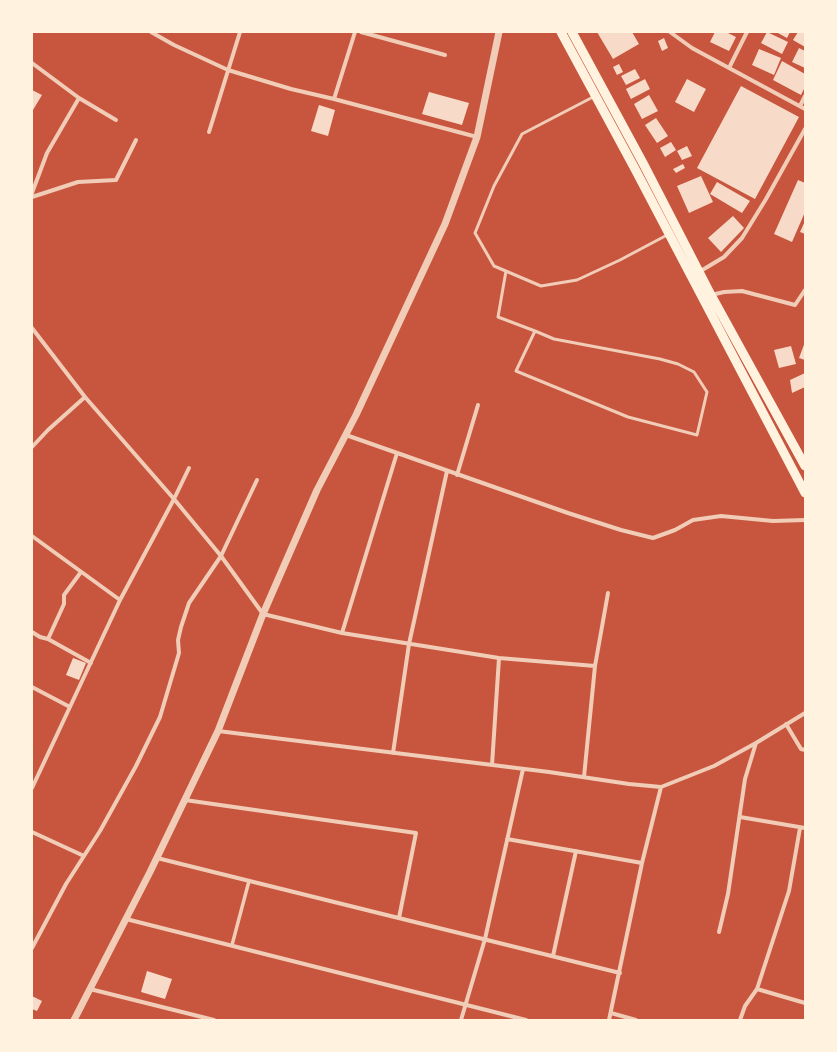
<!DOCTYPE html>
<html>
<head>
<meta charset="utf-8">
<style>
  body { margin:0 }
  #map { position:relative; width:837px; height:1052px; overflow:hidden; background:#c8553d; font-family:"PT Sans Narrow",sans-serif }
  canvas { display:block }
  .frame { position:absolute; inset:0; border:33px solid #fff3e0; pointer-events:none }
</style>
</head>
<body>
<div id="map">
<canvas width="837" height="1052"></canvas>
<div class="frame"></div>
</div>
<script>
const ctx = document.querySelector('canvas').getContext('2d');
ctx.lineJoin = 'round';
function paint(path, color) { ctx.fillStyle = color; ctx.fill(path, 'evenodd'); }
const toPath = rows => new Path2D(rows.map(r => 'M' + r).join(''));
function strokePath(path, color, width, dash) { ctx.strokeStyle = color; ctx.lineWidth = width; ctx.lineCap = dash ? 'butt' : 'round'; ctx.setLineDash(dash || []); ctx.stroke(path); }
paint(toPath([
  [597,32,632,32,639,44,613,59],
  [715,32,726,32,736,37,729,51,710,42],
  [767,32,788,42,782,54,761,43],
  [776,32,790,32,787,38],
  [798,32,805,32,805,47,793,40],
  [664,38,668,48,662,51,658,41],
  [799,48,805,51,805,68,792,62],
  [759,49,781,58,774,75,752,65],
  [782,61,805,74,805,87,801,95,773,80],
  [619,64,623,72,617,75,613,67],
  [635,69,640,78,626,85,621,76],
  [645,79,650,89,631,99,626,89],
  [687,79,706,89,694,112,675,102],
  [741,86,799,117,755,199,697,168],
  [32,90,42,95,33,110,32,110],
  [429,92,469,103,462,125,422,114],
  [649,95,658,111,642,119,634,104],
  [319,105,335,110,328,136,311,131],
  [656,118,668,136,657,143,645,125],
  [671,142,676,150,665,157,660,148],
  [687,146,692,156,682,160,677,151],
  [683,164,685,168,676,173,673,169],
  [701,176,713,202,689,213,677,186],
  [798,180,805,183,805,212,792,242,774,234],
  [717,182,750,201,742,213,710,194],
  [733,216,744,228,721,252,708,238],
  [805,221,805,234,800,232],
  [805,342,805,360,799,358],
  [791,346,796,364,779,368,774,350],
  [805,373,805,387,792,393,790,380],
  [73,658,86,663,79,680,66,675],
  [147,971,172,979,165,999,141,992],
  [32,996,42,1001,37,1011,32,1009]
]), '#f7dbc8');
strokePath(toPath([
  [595,96,522,134,494,186,475,233,494,266,541,286,577,280,620,260,669,234],
  [506,271,498,317,535,331,554,339,660,359,678,364,694,372,707,392,697,435,628,417,516,371,535,331]
]), '#f1ccb7', 3);
strokePath(toPath([
  [232,945,249,881]
]), '#f1ccb7', 3.5);
strokePath(toPath([
  [151,32,174,45,228,70,291,89,334,99,477,137],
  [361,32,445,55],
  [670,32,692,48,805,109],
  [32,63,79,98,47,153,32,193],
  [729,68,747,32],
  [79,98,116,120],
  [334,99,355,32],
  [800,106,805,96],
  [209,132,240,32],
  [32,197,78,182,116,180,136,140],
  [699,272,724,257,742,238,766,199,805,129],
  [711,295,724,292,742,291,795,305,805,290],
  [32,328,85,397,174,499,221,556,263,614,342,633,499,658,595,666],
  [346,435,568,513,621,530,653,538,675,530,693,520,721,516,773,521,805,520],
  [32,447,48,430,85,397],
  [457,475,478,405],
  [32,536,120,600],
  [32,632,40,637,48,639,91,663],
  [342,633,397,453],
  [48,639,64,604,64,595,81,572],
  [32,687,70,707],
  [786,724,801,749,805,750],
  [218,731,549,772,629,784,661,787,714,766,756,743,805,713],
  [393,753,409,644,447,471],
  [492,765,499,658],
  [584,777,595,666,608,593],
  [32,788,120,600,174,499,189,468],
  [185,800,416,833,399,918],
  [740,817,805,828],
  [800,828,789,891,757,989,805,1003],
  [32,832,84,856],
  [507,839,642,863],
  [157,858,620,973],
  [126,919,526,1020],
  [719,932,728,894,745,779,756,743],
  [32,948,66,884,100,831,136,766,160,717,179,653,178,640,181,627,189,603,221,556,257,480],
  [553,956,576,851],
  [90,989,214,1020],
  [611,1013,636,1020],
  [461,1020,485,939,523,769],
  [609,1020,642,863,661,787],
  [740,1020,745,1006,757,989]
]), '#f1ccb7', 4);
strokePath(toPath([
  [74,1020,150,872,218,731,263,614,317,490,356,415,445,224,477,137,499,32]
]), '#f1ccb7', 7);
strokePath(toPath([
  [561,32,635,169,805,493],
  [572,32,644,165,711,295,805,466]
]), '#fff3e0', 9);
</script>
</body>
</html>
